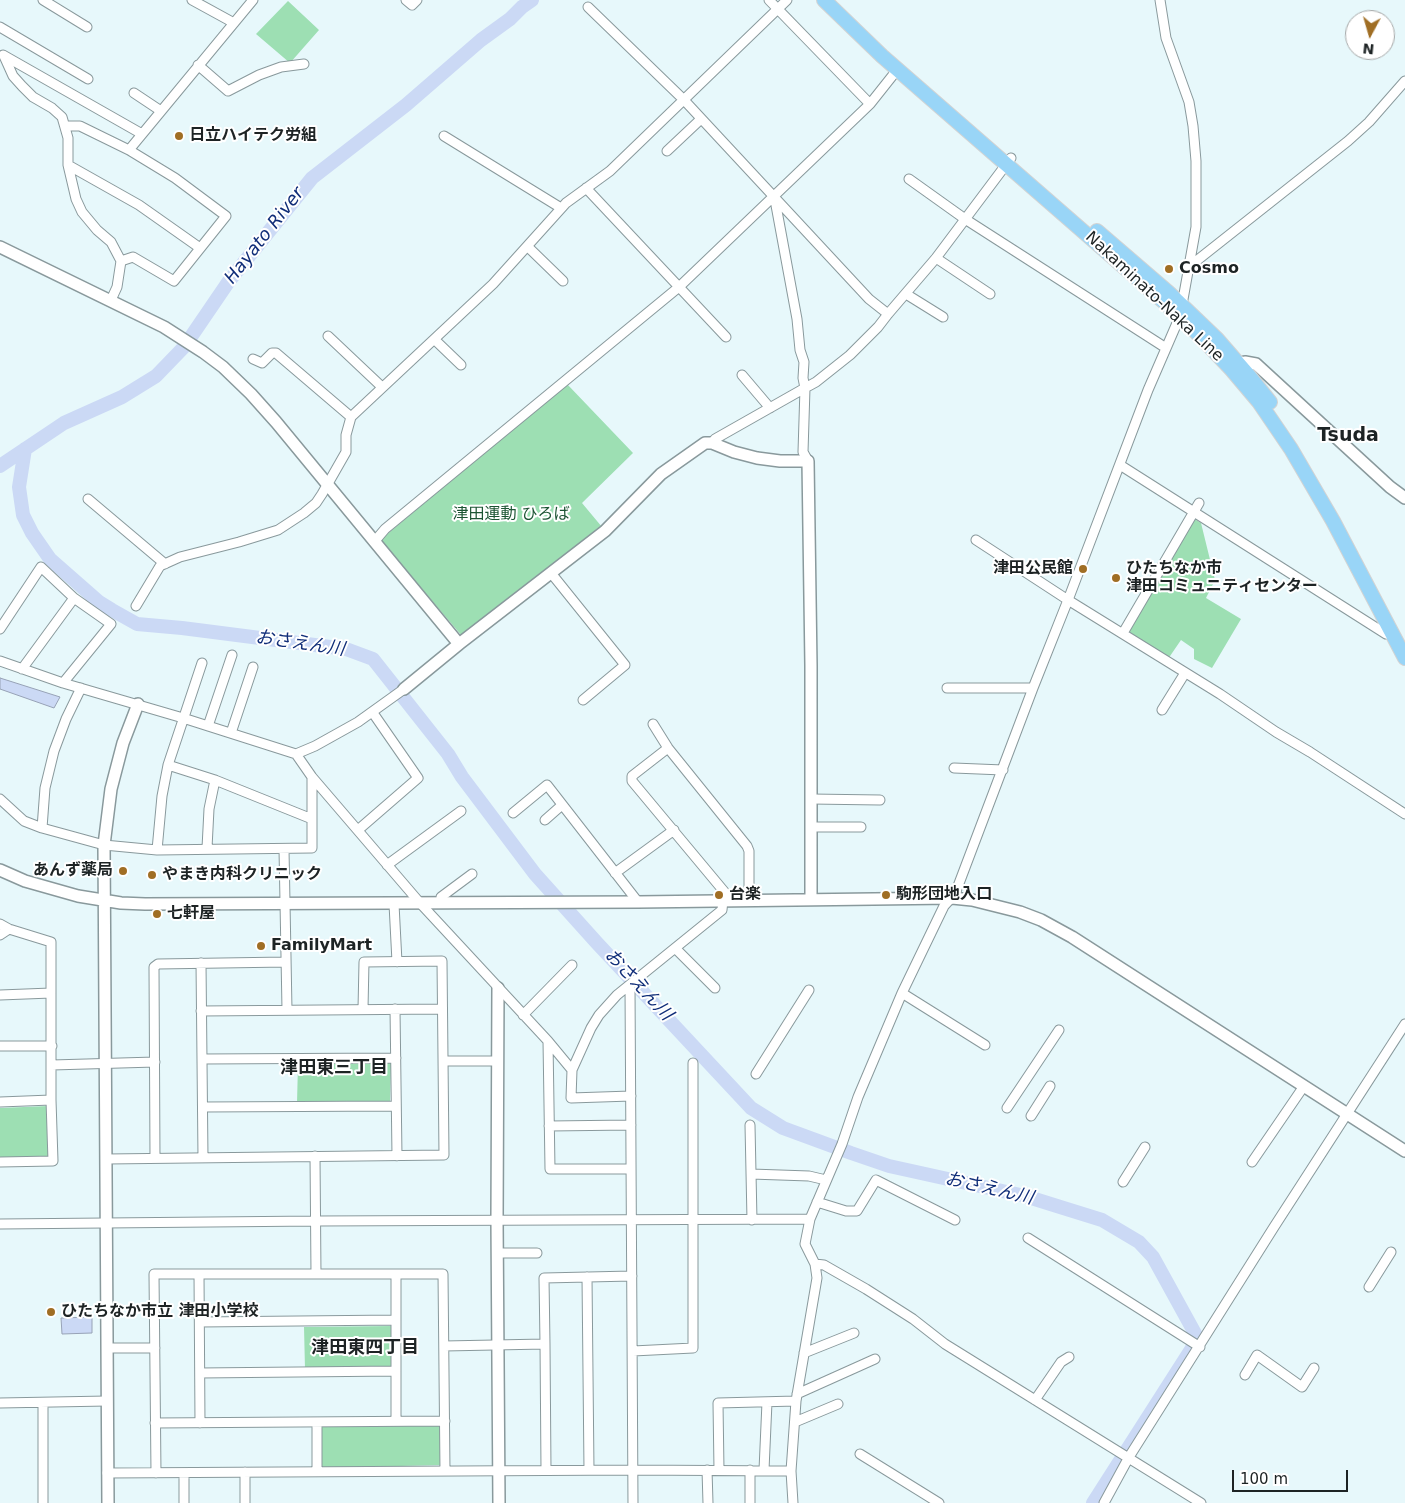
<!DOCTYPE html>
<html>
<head>
<meta charset="utf-8">
<style>
  body { margin:0 }
  #map { position:relative; width:1405px; height:1503px; overflow:hidden; background:#e7f8fb; font-family:"DejaVu Sans",sans-serif }
  canvas { display:block }
  .north { position:absolute; left:1345px; top:10px; width:50px; height:50px; box-sizing:border-box; background:#fff; border:1px solid #a5a7a7; border-radius:50%; rotate:186deg; font-size:14px; font-weight:700; line-height:20px; text-align:center; color:#1d2324 }
  .north::after { content:''; display:block; margin:auto; width:18px; height:22px; background:#a06e24; clip-path:polygon(50% 0,100% 100%,50% 72%,0 100%) }
  .scale { position:absolute; left:1232px; top:1470px; width:116px; height:22px; box-sizing:border-box; border:2px solid #1d2324; border-top:0; padding-left:6px; font-size:15px; line-height:18px; white-space:nowrap; color:#1d2324; -webkit-text-stroke:4px #fff; paint-order:stroke }
</style>
</head>
<body>
<div id="map">
<canvas width="1405" height="1503"></canvas>
<div class="north">N</div>
<div class="scale">100 m</div>
</div>
<script>
const ctx = document.querySelector('canvas').getContext('2d');
ctx.lineJoin = 'round';
function paint(path, color) { ctx.fillStyle = color; ctx.fill(path, 'evenodd'); }
const toPath = rows => new Path2D(rows.map(r => 'M' + r).join(''));
function strokePath(path, color, width, dash) { ctx.strokeStyle = color; ctx.lineWidth = width; ctx.lineCap = dash ? 'butt' : 'round'; ctx.setLineDash(dash || []); ctx.stroke(path); }
function drawText(font, color, halo, rows, align = 'center') {
  ctx.font = font + ' "DejaVu Sans","Noto Sans JP",sans-serif'; ctx.lineWidth = 4; ctx.setLineDash([]); ctx.textBaseline = 'middle'; ctx.strokeStyle = halo; ctx.fillStyle = color; for (const [text, x, y, turn = 0] of rows) {
    ctx.save(); ctx.translate(x, y); ctx.rotate((+turn || 0) * Math.PI / 180); ctx.textAlign = isNaN(turn) ? turn : align; if (halo) ctx.strokeText(text, 0, 0); ctx.fillText(text, 0, 0); ctx.restore();
  }
}
paint(toPath([
  [288,1,319,30,290,63,256,34],
  [567,384,633,453,582,503,602,527,462,636,380,540],
  [1193,518,1201,523,1215,580,1206,598,1241,619,1212,668,1194,659,1194,649,1181,640,1168,659,1126,634],
  [391,1063,390,1103,297,1103,298,1064],
  [48,1106,50,1159,0,1159,0,1108],
  [393,1326,394,1368,305,1369,304,1327],
  [443,1425,442,1465,321,1468,321,1427]
]), '#9ddfb3');
const water = toPath([
  [0,678,60,697,54,708,0,689,0,678],
  [92,1317,92,1333,62,1334,61,1318,92,1317]
]);
paint(water, '#cbd9f5');
strokePath(water, '#97a2b6', 1);
strokePath(toPath([
  [25,449,19,487,23,515,32,533,50,559,99,602,112,610,137,624,182,628,346,649,373,659,448,754,462,777,535,874,597,943,751,1108,783,1128,851,1153,889,1166,1025,1196,1057,1206,1102,1220,1139,1242,1153,1257,1197,1337,1194,1345,1093,1503],
  [0,466,64,423,122,397,156,376,184,347,229,281,312,178,406,105,481,40,510,19,522,7,532,0]
]), '#cbd9f5', 14);
const minor = toPath([
  [43,0,87,27],
  [192,0,234,23],
  [406,0,412,5,417,0],
  [769,0,870,104],
  [588,7,684,100,869,299,888,314],
  [0,27,88,79],
  [3,55,142,134],
  [4,56,13,76,22,86,33,97,52,108,62,117,68,138,68,165,76,199,82,212,97,230,111,242,121,261,117,287,111,300],
  [198,65,228,91,259,75,281,67,304,64],
  [134,93,161,111],
  [65,126,80,126,129,150,175,178,226,216,174,281,133,257,121,261],
  [444,136,561,208],
  [129,150,253,0],
  [667,151,701,119],
  [68,165,139,205,200,248],
  [909,179,965,219,1166,348],
  [586,188,726,337],
  [528,247,563,281],
  [936,258,990,294],
  [1190,262,1195,262,1348,141,1369,122,1405,81],
  [906,294,943,317],
  [328,336,382,387],
  [435,340,461,365],
  [253,359,262,363,272,353,276,353,351,417],
  [742,375,770,408],
  [712,443,715,439,805,388,803,378,804,362,800,350,797,319,775,200],
  [808,461,803,452,805,388,816,382,850,355,878,327,888,314,936,258,1011,158],
  [1120,465,1386,634,1392,633],
  [88,499,165,564],
  [976,540,1068,600,1220,694,1276,732,1310,752,1405,814],
  [374,542,385,529,679,287,870,104,897,70],
  [551,573,625,665,583,700],
  [136,606,160,566,180,557,239,542,278,530,304,513,316,503,322,494,346,452,346,435,351,417,493,284,566,203,610,171,787,0],
  [0,629,41,567,74,598,111,624,63,683],
  [1123,633,1199,503],
  [0,661,63,683,183,718,296,754,312,777,420,903,548,1041,572,1070],
  [22,669,74,598],
  [947,688,1033,688],
  [1162,710,1185,673],
  [653,724,668,748,747,846,749,851,749,900],
  [208,726,232,655],
  [231,733,253,667],
  [668,748,632,776,632,781,727,895,730,900],
  [296,754,315,746,358,722,404,689],
  [168,765,215,780,312,819],
  [954,768,1003,770],
  [0,799,24,821,42,828,104,845,157,850,312,848,312,777],
  [811,799,880,800],
  [513,813,547,785,638,902],
  [545,820,562,805],
  [812,827,861,827],
  [42,828,45,788,54,751,66,719,81,688],
  [358,830,418,778,373,713],
  [207,848,209,809,215,780],
  [284,849,287,1010],
  [157,850,162,796,168,765,202,663],
  [387,865,461,811],
  [615,873,674,830],
  [441,902,441,897,472,874],
  [394,904,397,962],
  [0,924,9,929,51,942,51,1100,53,1161,0,1162],
  [0,935,9,929],
  [675,948,715,988],
  [201,963,203,1158],
  [630,986,633,1503],
  [902,993,985,1045],
  [0,995,51,993],
  [395,1009,397,1156],
  [201,1011,442,1009],
  [523,1015,572,965],
  [548,1041,550,1169,631,1169],
  [0,1046,52,1046],
  [202,1059,396,1058],
  [443,1061,498,1061],
  [52,1065,155,1062],
  [756,1074,809,990],
  [631,1096,571,1098,572,1070,591,1028,599,1015,617,995,722,910,723,900],
  [0,1102,51,1100],
  [203,1107,396,1106],
  [1007,1108,1059,1030],
  [1031,1116,1050,1086],
  [750,1125,752,1220],
  [549,1126,631,1125],
  [315,1156,316,1274],
  [155,1158,154,967,158,964,286,962],
  [107,1159,444,1155,442,961,364,962,363,1009],
  [1252,1162,1304,1086],
  [751,1174,809,1176,826,1180],
  [1123,1182,1145,1147],
  [817,1202,846,1211,857,1211,876,1180,955,1220],
  [0,1224,316,1221,810,1219],
  [1028,1238,1200,1347],
  [497,1253,537,1253],
  [815,1264,824,1265,866,1289,913,1319,945,1344,1201,1503],
  [199,1274,200,1423],
  [587,1277,589,1470],
  [1369,1287,1391,1252],
  [200,1322,396,1320],
  [545,1344,546,1470],
  [444,1346,545,1344,544,1278,632,1276],
  [107,1348,155,1348],
  [633,1351,693,1348,693,1063],
  [804,1353,854,1333],
  [200,1373,396,1371],
  [1245,1375,1257,1355,1302,1387,1314,1368],
  [797,1394,875,1359],
  [1035,1400,1061,1362,1069,1357],
  [0,1403,107,1401],
  [43,1403,43,1503],
  [396,1421,396,1274],
  [317,1422,317,1472],
  [795,1422,838,1404],
  [155,1423,445,1421],
  [860,1454,939,1503],
  [707,1470,708,1503],
  [719,1470,718,1403,796,1401],
  [764,1470,767,1402],
  [245,1472,245,1503],
  [107,1473,633,1470,791,1471],
  [156,1473,154,1274,443,1274,445,1471],
  [184,1473,184,1503],
  [750,1503,750,1470],
  [793,1503,791,1471,796,1401,817,1278,815,1264,805,1244,810,1219,842,1144,858,1097,902,993,944,906,955,894,1033,688,1068,600,1148,390,1177,323,1182,305,1196,227,1196,161,1193,126,1189,102,1166,38,1160,0],
  [1104,1503,1129,1457,1274,1227,1405,1024]
]);
const tertiary = toPath([
  [0,247,164,327,203,352,223,367,251,394,276,422,459,644],
  [1239,364,1245,362,1256,364,1390,487,1405,498],
  [404,689,459,644,605,531,661,474,705,443,712,443,734,452,757,458,780,461,808,461,811,666,811,899],
  [0,870,25,881,78,896,121,903,145,904,638,902,952,898,972,900,1020,912,1041,920,1072,937,1405,1151],
  [498,988,497,1220,499,1503],
  [108,1503,104,845,111,789,123,743,138,704]
]);
const primary = toPath([
  [824,0,882,56,1163,301,1196,332,1232,370,1259,402,1291,449,1333,521,1405,658],
  [1097,231,1169,293,1217,339,1250,377,1270,402]
]);
strokePath(minor, '#89999c', 11);
strokePath(tertiary, '#89999c', 14);
strokePath(primary, '#d2d3d3', 16);
strokePath(minor, '#fff', 9);
strokePath(tertiary, '#fff', 11);
strokePath(primary, '#99d5f7', 14);
for (const [x, y, r, color] of [
  [179,136,5,"#a06e24"],
  [1169,269,5,"#a06e24"],
  [1083,569,5,"#a06e24"],
  [1116,578,5,"#a06e24"],
  [123,871,5,"#a06e24"],
  [152,875,5,"#a06e24"],
  [719,895,5,"#a06e24"],
  [886,895,5,"#a06e24"],
  [157,914,5,"#a06e24"],
  [261,946,5,"#a06e24"],
  [51,1312,5,"#a06e24"]
]) { const dot = new Path2D(); dot.arc(x, y, r, 0, 2 * Math.PI); ctx.fillStyle = color; ctx.fill(dot); strokePath(dot, '#fff', 2); }
drawText('bold 16px', '#1d2324', '#fff', [
  ["日立ハイテク労組",189,136],
  ["Cosmo",1179,269],
  ["津田公民館",1073,569,"right"],
  ["ひたちなか市",1126,569],
  ["津田コミュニティセンター",1126,587],
  ["あんず薬局",113,871,"right"],
  ["やまき内科クリニック",162,875],
  ["台楽",729,895],
  ["駒形団地入口",896,895],
  ["七軒屋",167,914],
  ["FamilyMart",271,946],
  ["ひたちなか市立 津田小学校",61,1312]
], 'left');
drawText('16px', '#1d2324', '#fff', [
  ["Nakaminato-Naka Line",1154,297,43]
]);
drawText('16px', '#1c5433', '#fff', [
  ["津田運動 ひろば",511,515]
]);
drawText('italic 18px', '#112e79', '#fff', [
  ["Hayato River",265,236,-52],
  ["おさえん川",300,644,8],
  ["おさえん川",638,985,47],
  ["おさえん川",989,1189,13]
]);
drawText('bold 18px', '#1d2324', '#fff', [
  ["津田東三丁目",334,1068],
  ["津田東四丁目",365,1348]
]);
drawText('bold 19px', '#1d2324', '#fff', [
  ["Tsuda",1348,436]
]);
</script>
</body>
</html>
